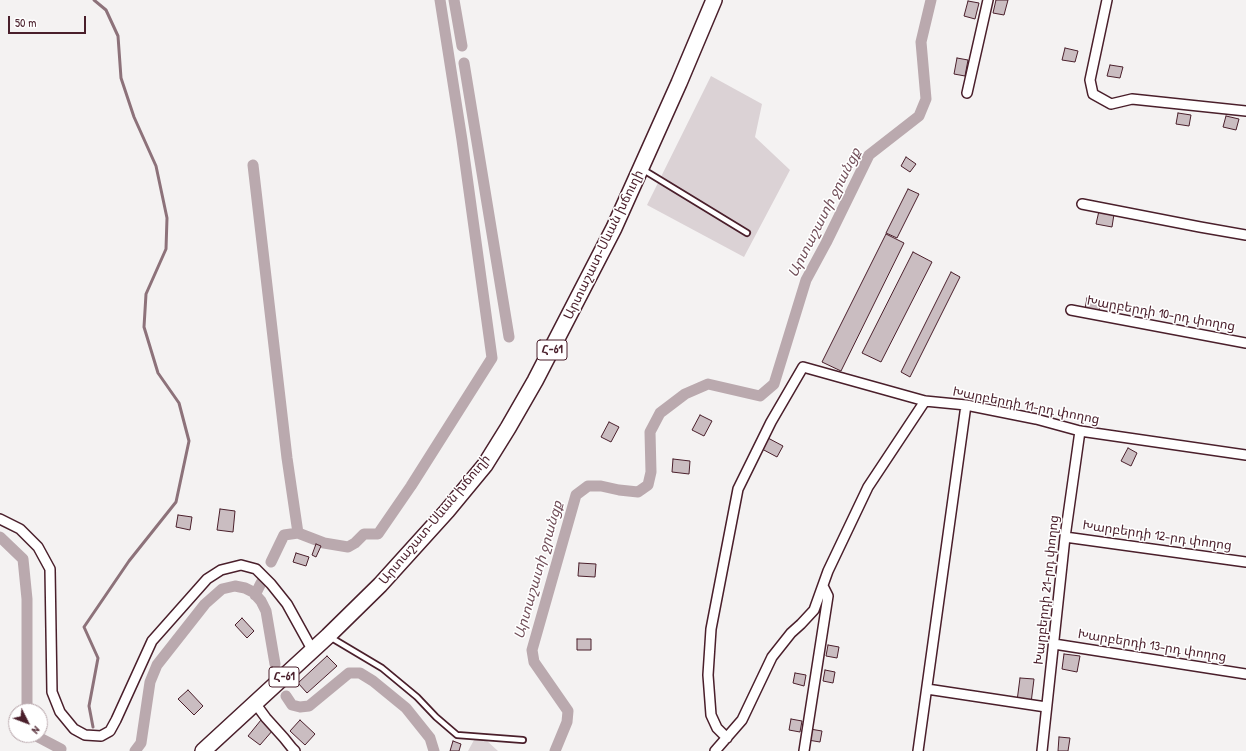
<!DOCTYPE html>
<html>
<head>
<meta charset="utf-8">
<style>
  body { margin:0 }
  #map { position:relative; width:1246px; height:751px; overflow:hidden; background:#f4f2f2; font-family:"Patrick Hand",sans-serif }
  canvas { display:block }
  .north { position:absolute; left:8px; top:703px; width:40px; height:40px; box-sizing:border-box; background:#fff; border:1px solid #b7a5aa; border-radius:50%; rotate:132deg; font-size:11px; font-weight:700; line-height:16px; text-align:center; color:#4a1f2b }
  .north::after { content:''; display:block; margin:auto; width:14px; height:18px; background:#4a1f2b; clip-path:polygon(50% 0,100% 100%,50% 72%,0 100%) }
  .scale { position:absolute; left:8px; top:16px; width:78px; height:18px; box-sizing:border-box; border:2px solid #4a1f2b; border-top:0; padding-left:5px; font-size:12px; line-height:14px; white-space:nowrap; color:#4a1f2b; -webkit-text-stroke:3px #fff; paint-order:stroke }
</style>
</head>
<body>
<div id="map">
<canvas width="1246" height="751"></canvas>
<div class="north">N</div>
<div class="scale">50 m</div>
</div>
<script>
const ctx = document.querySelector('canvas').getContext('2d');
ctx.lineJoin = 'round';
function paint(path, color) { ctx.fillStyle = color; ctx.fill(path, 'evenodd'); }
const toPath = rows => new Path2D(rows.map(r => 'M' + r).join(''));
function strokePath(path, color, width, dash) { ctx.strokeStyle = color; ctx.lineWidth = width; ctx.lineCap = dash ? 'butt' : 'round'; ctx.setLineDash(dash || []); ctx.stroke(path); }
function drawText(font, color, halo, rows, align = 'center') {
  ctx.font = font + ' "Patrick Hand","Noto Sans Armenian",sans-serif'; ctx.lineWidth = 3; ctx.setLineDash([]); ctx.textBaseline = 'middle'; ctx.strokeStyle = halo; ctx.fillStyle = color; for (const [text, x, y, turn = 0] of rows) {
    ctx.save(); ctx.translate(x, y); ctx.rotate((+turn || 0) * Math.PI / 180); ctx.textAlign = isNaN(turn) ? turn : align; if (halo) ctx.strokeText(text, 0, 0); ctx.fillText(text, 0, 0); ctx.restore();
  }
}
paint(toPath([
  [711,76,762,104,755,137,790,170,744,257,647,205],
  [474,740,486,740,498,751,468,751]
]), '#dbd2d5');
strokePath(toPath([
  [93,727,89,706,98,658,84,627,129,561,176,502,189,441,179,403,158,373,144,327,146,294,166,249,167,218,156,166,134,117,121,78,118,36,106,10,94,0]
]), '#8d727a', 3);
strokePath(toPath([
  [454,0,462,46],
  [464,63,509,337],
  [253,165,287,458,298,533],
  [0,537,23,559,27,599,27,711],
  [271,562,284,535,298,533,324,543,348,547,355,543,364,534,378,534,411,486,492,358,462,140,440,0],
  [255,595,261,583],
  [286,696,292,705,300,707,309,706,349,673,360,673,373,681,406,708,430,738,434,751],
  [36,735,40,738,61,749],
  [135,751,141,743,150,682,157,665,205,604,222,589,235,586,245,588,253,592,261,601,266,611,275,664],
  [555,751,567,722,568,711,534,662,532,650,576,495,588,486,601,486,619,490,638,492,648,485,651,472,650,432,660,413,685,394,708,384,760,396,774,384,806,280,826,243,869,155,919,116,926,99,921,42,931,0]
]), '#baa9ae', 11);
const building = toPath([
  [996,0,1008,0,1004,15,993,13,996,0],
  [968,1,979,3,975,19,964,16,968,1],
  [1065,48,1078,51,1075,62,1062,60,1065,48],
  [957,58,968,60,965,76,954,74,957,58],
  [1110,65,1123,67,1120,78,1107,76,1110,65],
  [1178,113,1191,115,1189,126,1176,124,1178,113],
  [1226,116,1239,119,1236,130,1223,127,1226,116],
  [906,157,916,164,910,172,901,166,906,157],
  [908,189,919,194,897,238,886,233,908,189],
  [1099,211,1114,214,1112,227,1096,224,1099,211],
  [886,234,904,243,841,371,822,362,886,234],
  [913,252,932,262,881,362,862,353,913,252],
  [951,272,960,277,910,377,901,372,951,272],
  [1087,298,1101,300,1099,311,1085,309,1087,298],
  [700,415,712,421,704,436,692,430,700,415],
  [609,422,619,427,611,442,601,437,609,422],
  [768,438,783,446,777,457,762,449,768,438],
  [1128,448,1137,453,1131,466,1121,461,1128,448],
  [673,459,690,461,689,474,672,472,673,459],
  [220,509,235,511,233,532,217,530,220,509],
  [178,515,192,517,190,530,176,527,178,515],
  [316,544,321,546,316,557,312,555,316,544],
  [296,553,309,557,306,566,293,562,296,553],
  [579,563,596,564,595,577,578,576,579,563],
  [242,618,254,631,247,638,235,625,242,618],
  [577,639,591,639,591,650,577,650,577,639],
  [828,645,839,647,837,658,826,656,828,645],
  [1064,654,1080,656,1077,672,1062,669,1064,654],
  [327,656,337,666,307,693,298,683,327,656],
  [825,670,835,672,833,683,823,681,825,670],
  [795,673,806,675,804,686,793,683,795,673],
  [1020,678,1034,679,1031,703,1017,701,1020,678],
  [188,690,203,706,194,715,178,699,188,690],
  [791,719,802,721,800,732,789,730,791,719],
  [261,720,273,730,260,745,248,736,261,720],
  [300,720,315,734,305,745,290,731,300,720],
  [810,729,822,731,820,742,808,740,810,729],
  [1059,737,1070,738,1068,751,1058,751,1059,737],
  [453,741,461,744,459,751,450,751,453,741]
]);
paint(building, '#cabdc1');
strokePath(building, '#4a1f2b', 1);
const lane = toPath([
  [642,169,747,233],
  [330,637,382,668,417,697,436,717,457,735,523,740]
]);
const street = toPath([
  [1107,0,1090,80,1093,94,1111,104,1132,99,1246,111],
  [967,93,988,0],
  [1082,204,1200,227,1246,235],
  [1071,310,1246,343],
  [0,519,20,529,38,547,50,569,52,692,60,712,74,729,85,735,101,736,110,731,116,720,152,641,207,579,221,570,241,565,256,569,271,584,287,604,313,651],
  [1065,537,1246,562],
  [1054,644,1246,674],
  [927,689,1046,707],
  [255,703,266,718,284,738,292,748,295,751],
  [727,738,717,728,711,715,708,675,711,629,738,489,771,422,803,367,925,401,966,405,1036,419,1080,431,1246,455],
  [715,751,742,720,772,657,791,633,801,624,814,610,828,571,868,487,925,401],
  [804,751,828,596,823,586],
  [918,751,966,405],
  [1042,751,1065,537,1080,431]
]);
const primary = toPath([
  [203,751,328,636,380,585,447,511,485,465,508,428,535,381,614,228,679,83,714,0]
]);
strokePath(lane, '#4a1f2b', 8);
strokePath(street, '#4a1f2b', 12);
strokePath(primary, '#4a1f2b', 18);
strokePath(lane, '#fff', 4.5);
strokePath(street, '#fff', 9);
strokePath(primary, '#fff', 15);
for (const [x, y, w] of [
  [552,350,30],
  [284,677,30]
]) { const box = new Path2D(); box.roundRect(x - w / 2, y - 10, w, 20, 3); ctx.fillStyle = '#fff'; ctx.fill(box); strokePath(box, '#4a1f2b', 1); }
drawText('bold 12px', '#4a1f2b', null, [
  ["Հ-61",552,350],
  ["Հ-61",284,677]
]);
drawText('13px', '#4a1f2b', '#fff', [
  ["Արտաշատ-Սևան խճուղի",604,245,-64],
  ["Խարբերդի 10-րդ փողոց",1161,314,10],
  ["Խարբերդի 11-րդ փողոց",1026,406,11],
  ["Արտաշատ-Սևան խճուղի",435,520,-50],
  ["Խարբերդի 12-րդ փողոց",1157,536,8],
  ["Խարբերդի 21-րդ փողոց",1047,590,-84],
  ["Խարբերդի 13-րդ փողոց",1152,646,9]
]);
drawText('italic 14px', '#714f59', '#fff', [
  ["Արտաշատի ջրանցք",825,213,-63],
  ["Արտաշատի ջրանցք",539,570,-74]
]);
</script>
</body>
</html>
